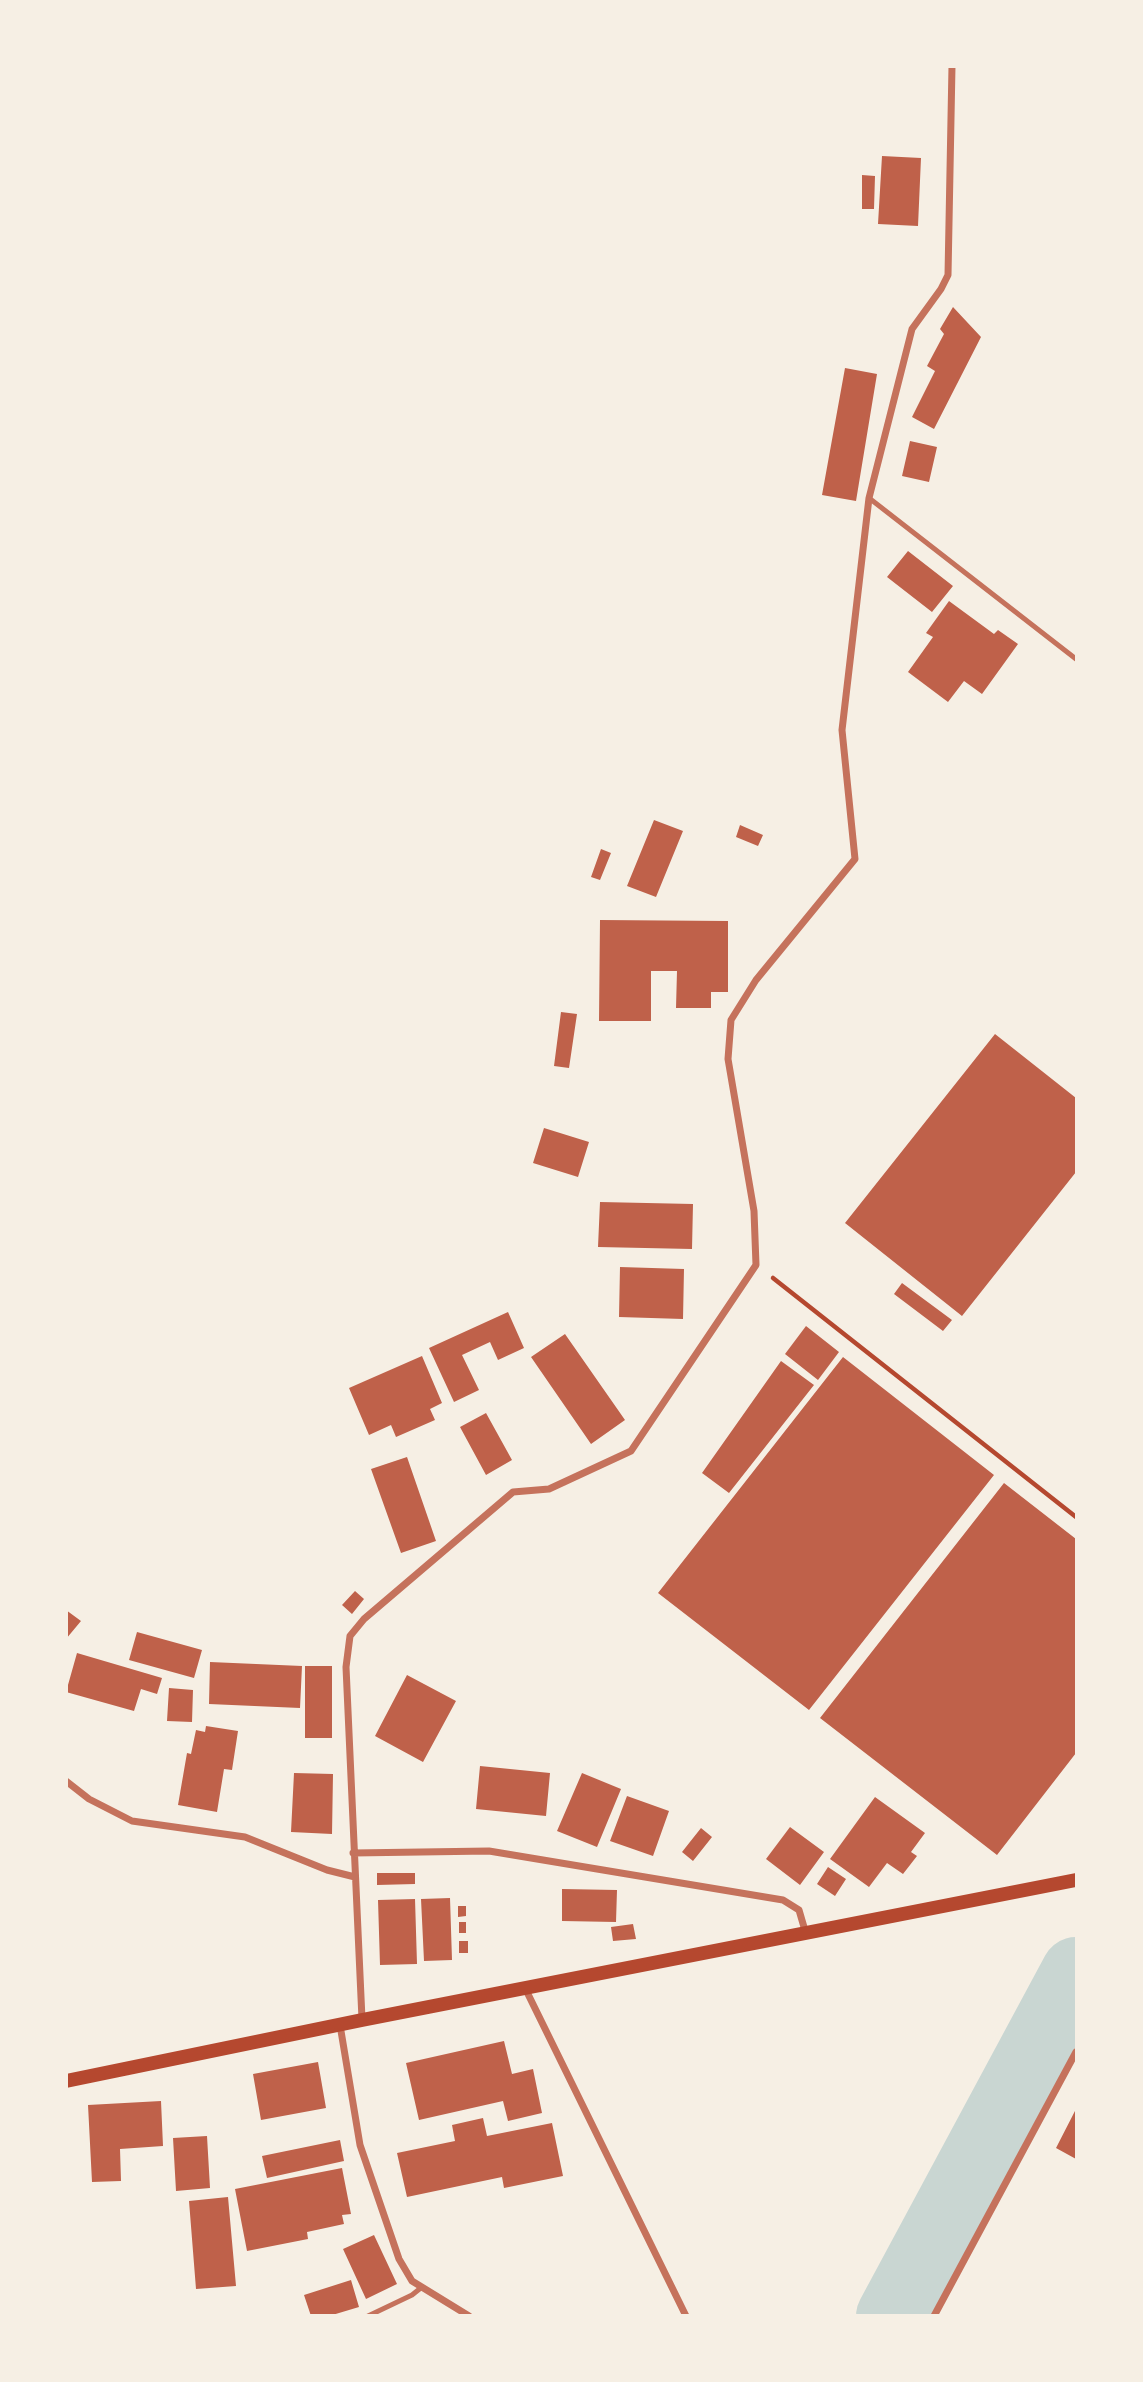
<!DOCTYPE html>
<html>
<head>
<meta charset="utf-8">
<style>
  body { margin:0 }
  #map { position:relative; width:1143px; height:2382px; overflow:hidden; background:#f6efe4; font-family:Overpass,sans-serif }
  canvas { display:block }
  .frame { position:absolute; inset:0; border:68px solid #f6efe4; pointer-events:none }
</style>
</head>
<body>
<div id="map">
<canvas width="1143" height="2382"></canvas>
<div class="frame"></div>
</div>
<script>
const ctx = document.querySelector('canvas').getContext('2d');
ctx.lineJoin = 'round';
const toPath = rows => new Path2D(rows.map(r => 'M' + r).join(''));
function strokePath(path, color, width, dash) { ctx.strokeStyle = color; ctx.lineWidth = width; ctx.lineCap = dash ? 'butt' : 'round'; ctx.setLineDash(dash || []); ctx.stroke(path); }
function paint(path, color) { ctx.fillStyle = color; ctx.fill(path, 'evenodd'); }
strokePath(toPath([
  [891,2316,1076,1972]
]), '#c9d6d2', 70);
paint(toPath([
  [882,156,921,158,918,226,878,224],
  [862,175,875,176,874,209,862,209],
  [953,307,981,337,934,429,912,417,935,371,927,366,944,334,940,329],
  [845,368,877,374,856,501,822,495],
  [910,441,937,447,929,482,902,476],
  [908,551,953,586,932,612,887,577],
  [949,601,994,634,998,630,1018,644,982,694,964,681,948,702,908,672,933,637,926,633],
  [654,820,683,831,656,897,627,886],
  [740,825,763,835,758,846,736,837],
  [601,849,611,853,600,880,591,877],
  [600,920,728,921,728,992,711,992,711,1008,676,1008,677,971,651,971,651,1021,599,1021],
  [561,1012,577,1014,569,1068,554,1066],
  [995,1034,1076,1098,1076,1172,962,1316,845,1223],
  [544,1128,589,1142,578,1177,533,1163],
  [600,1202,693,1204,692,1249,598,1247],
  [620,1267,684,1269,683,1319,619,1317],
  [902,1283,952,1320,943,1331,894,1294],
  [508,1312,524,1348,498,1360,490,1342,462,1355,479,1390,454,1402,429,1348],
  [806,1326,839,1352,818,1380,785,1354],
  [565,1334,625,1420,591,1444,531,1357],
  [422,1356,442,1403,430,1409,435,1420,396,1437,391,1425,369,1435,349,1388],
  [843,1357,994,1475,809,1710,658,1593],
  [781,1361,814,1385,729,1493,702,1473],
  [486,1413,512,1460,486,1475,460,1427],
  [407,1457,436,1541,401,1553,371,1469],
  [1004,1483,1076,1539,1076,1753,997,1855,820,1718],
  [355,1591,364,1599,352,1614,342,1605],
  [66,1610,81,1621,66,1639],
  [137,1632,202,1650,194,1678,129,1660],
  [77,1653,162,1678,157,1694,141,1689,134,1711,66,1692],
  [210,1662,302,1666,300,1708,209,1704],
  [305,1666,332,1666,332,1738,305,1738],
  [407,1675,456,1701,423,1762,375,1736],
  [169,1688,193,1690,192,1722,167,1721],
  [206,1726,238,1731,232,1770,224,1769,217,1812,178,1805,187,1753,191,1754,196,1730,205,1732],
  [480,1766,550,1773,546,1816,476,1809],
  [294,1773,333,1774,332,1834,291,1832],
  [582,1773,621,1789,597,1847,557,1831],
  [627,1796,669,1811,653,1856,610,1841],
  [875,1797,925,1833,911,1852,917,1856,903,1874,887,1863,869,1887,830,1859],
  [790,1827,824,1852,800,1885,766,1859],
  [701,1828,712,1837,693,1861,682,1852],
  [828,1867,846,1879,835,1896,817,1884],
  [377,1873,415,1873,415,1884,377,1885],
  [562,1889,617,1890,616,1922,562,1921],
  [450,1898,452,1960,424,1961,421,1899],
  [415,1899,417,1964,380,1965,378,1900],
  [458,1906,466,1906,466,1916,458,1917],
  [459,1922,466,1922,466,1933,459,1933],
  [633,1924,636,1939,613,1941,611,1927],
  [459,1941,468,1941,468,1953,459,1953],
  [504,2041,512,2074,533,2069,542,2113,508,2121,503,2101,419,2120,406,2063],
  [318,2062,326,2108,261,2120,253,2074],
  [161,2101,163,2146,120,2149,121,2181,92,2182,88,2105],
  [1076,2109,1076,2159,1056,2148],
  [483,2118,487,2136,552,2123,563,2176,504,2188,502,2177,407,2197,397,2153,455,2141,452,2125],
  [207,2136,210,2188,176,2191,173,2138],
  [340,2140,344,2161,267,2178,262,2156],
  [342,2168,351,2214,342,2215,344,2224,307,2232,308,2239,247,2251,235,2189],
  [228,2197,236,2286,196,2289,189,2201],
  [374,2235,397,2284,366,2299,343,2249],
  [351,2280,359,2307,329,2316,311,2316,304,2295]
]), '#bf614a');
strokePath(toPath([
  [773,1278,1076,1517]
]), '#b5482f', 4.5);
strokePath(toPath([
  [869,498,1076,659],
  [368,2316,412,2295,422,2287]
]), '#c5725c', 5);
strokePath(toPath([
  [66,1781,89,1799,132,1821,245,1837,327,1870,355,1877],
  [353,1853,489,1851,783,1900,799,1910,806,1934],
  [526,1990,686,2316],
  [362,2019,346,1667,350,1636,364,1619,513,1492,549,1489,631,1451,756,1265,754,1211,728,1059,731,1020,756,980,855,859,842,730,869,498,912,329,941,289,948,275,952,66],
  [340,2025,360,2145,399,2259,412,2281,469,2316],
  [934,2316,1076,2052]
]), '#c5725c', 7);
strokePath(toPath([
  [66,2081,362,2020,1076,1880]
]), '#b5482f', 14);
</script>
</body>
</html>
